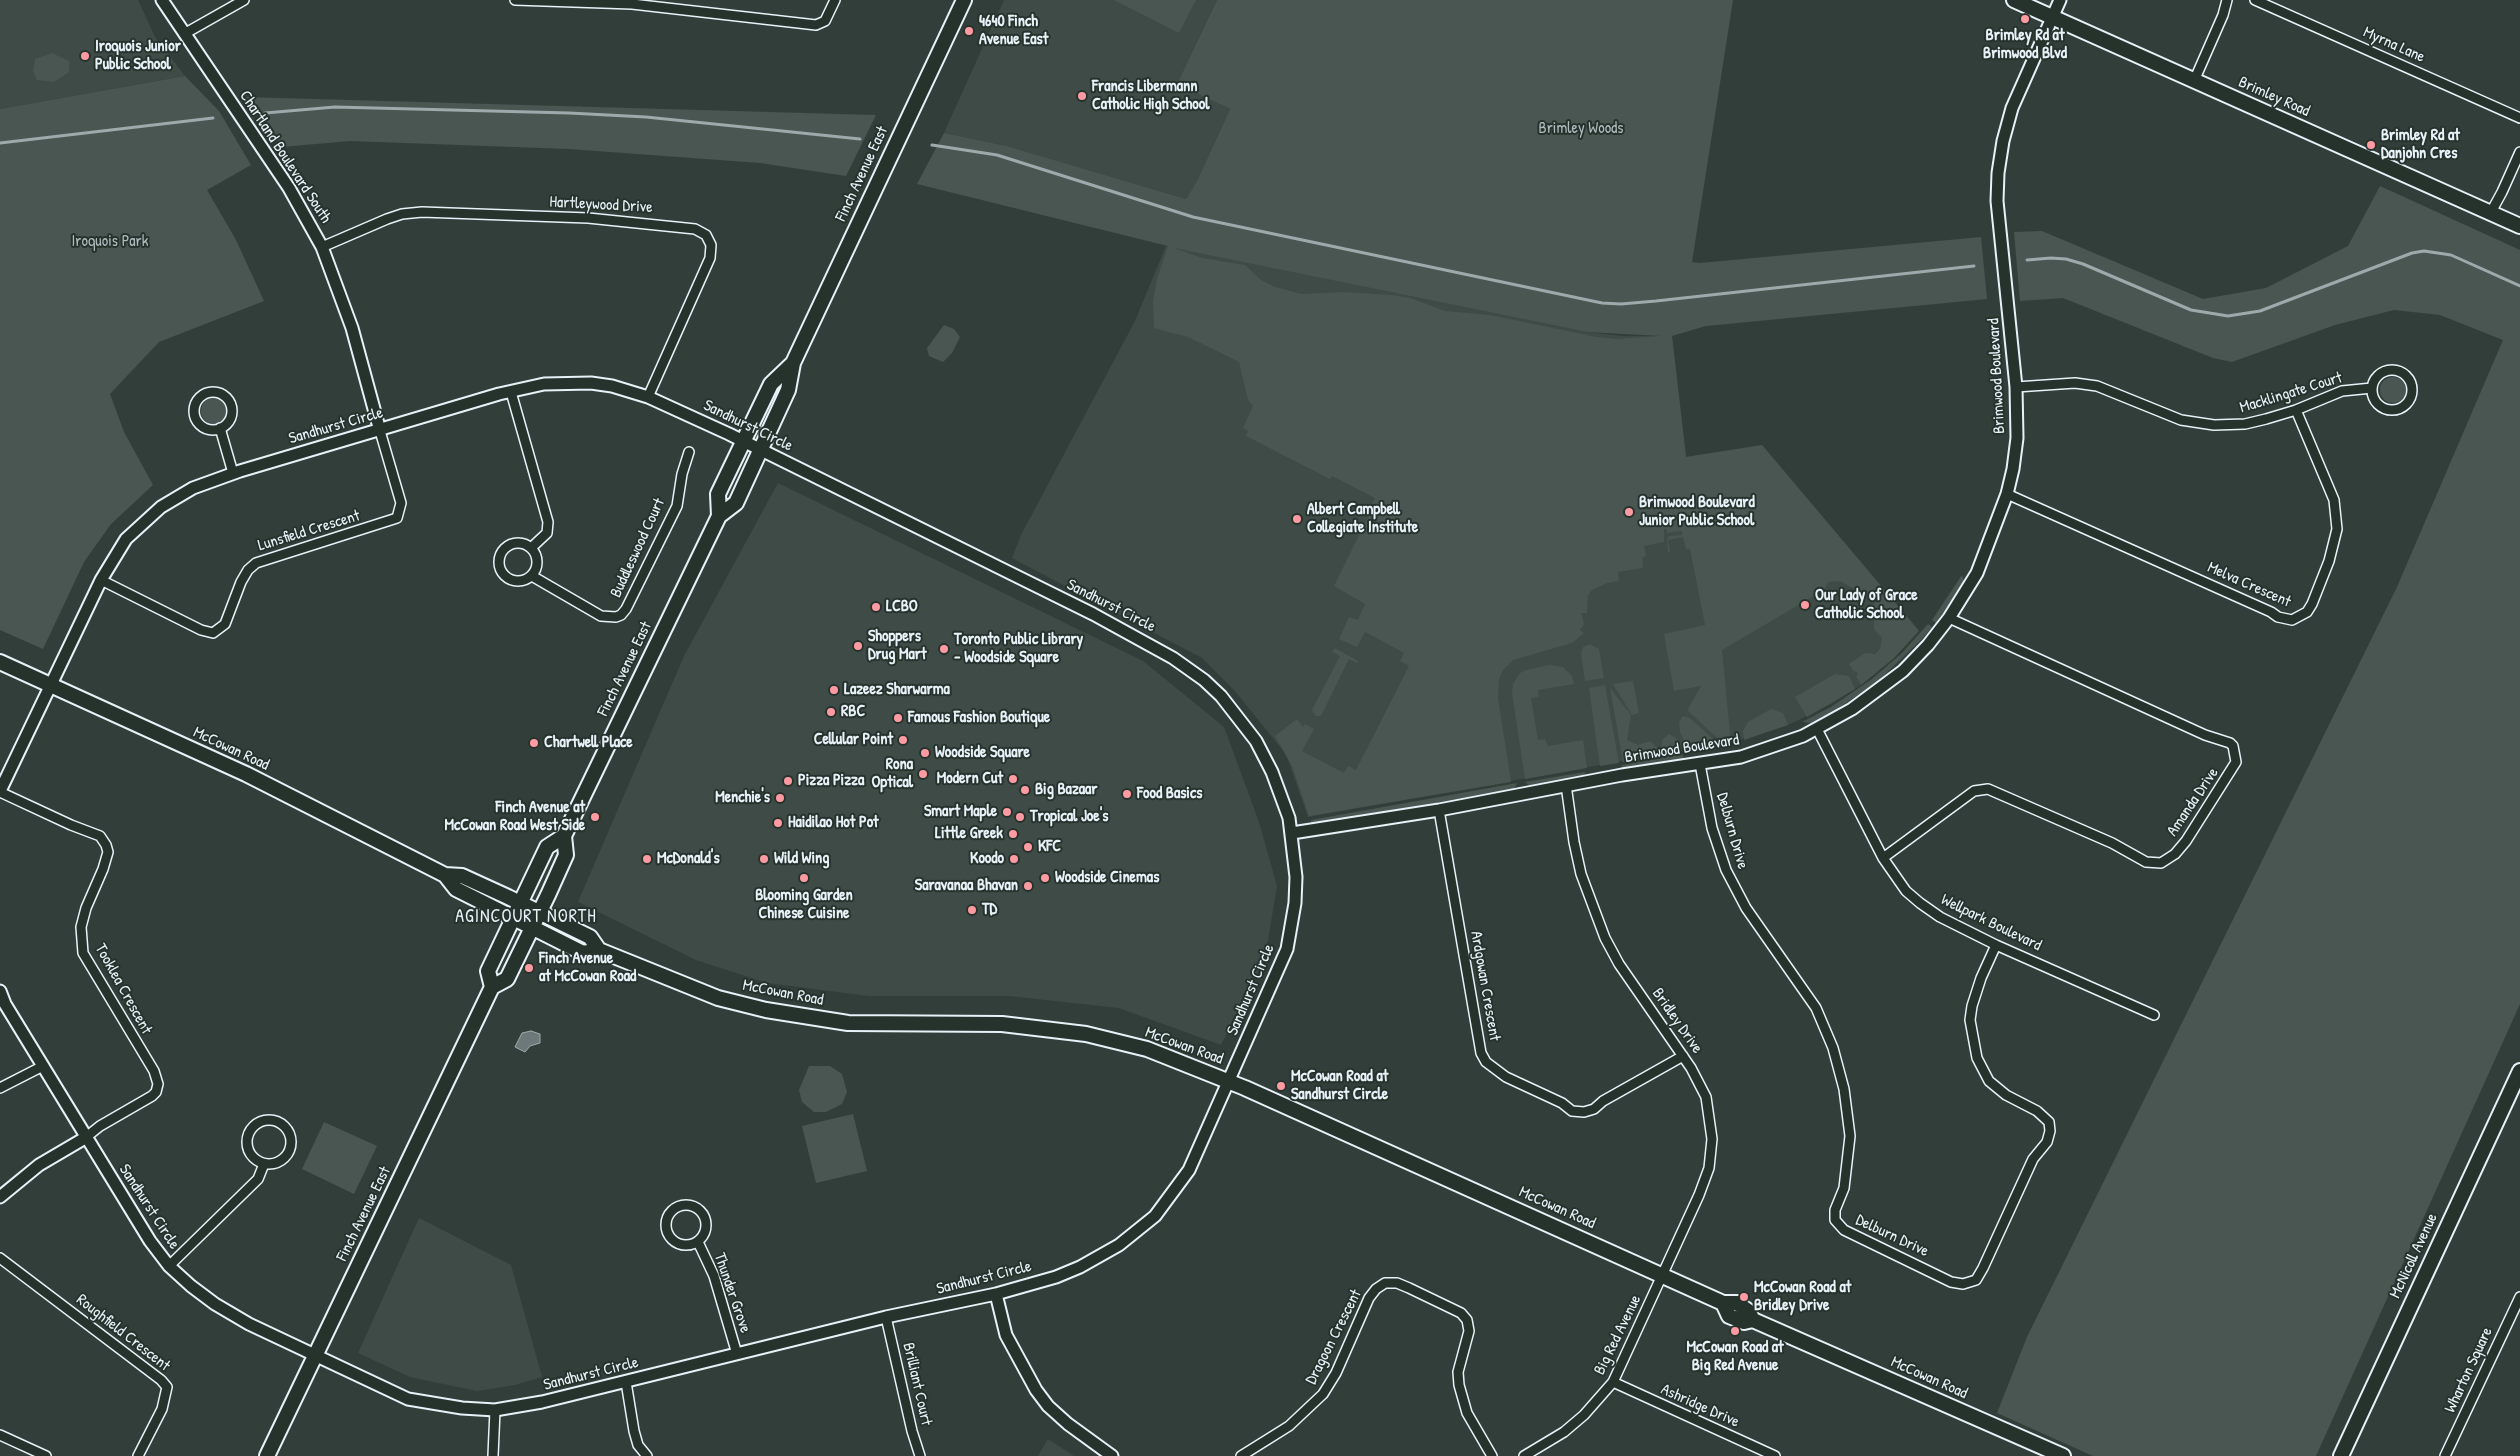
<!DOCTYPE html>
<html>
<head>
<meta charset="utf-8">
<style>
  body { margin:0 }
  canvas { display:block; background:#323e39 }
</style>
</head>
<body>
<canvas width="2520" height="1456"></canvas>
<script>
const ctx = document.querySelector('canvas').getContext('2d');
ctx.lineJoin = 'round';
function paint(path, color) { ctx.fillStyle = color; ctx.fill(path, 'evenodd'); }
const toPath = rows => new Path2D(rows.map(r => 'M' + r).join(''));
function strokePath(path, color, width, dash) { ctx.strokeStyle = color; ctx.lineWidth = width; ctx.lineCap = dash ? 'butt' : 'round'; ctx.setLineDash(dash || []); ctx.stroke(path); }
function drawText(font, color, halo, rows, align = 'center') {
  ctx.font = font + ' "Patrick Hand",sans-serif'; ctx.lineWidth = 4; ctx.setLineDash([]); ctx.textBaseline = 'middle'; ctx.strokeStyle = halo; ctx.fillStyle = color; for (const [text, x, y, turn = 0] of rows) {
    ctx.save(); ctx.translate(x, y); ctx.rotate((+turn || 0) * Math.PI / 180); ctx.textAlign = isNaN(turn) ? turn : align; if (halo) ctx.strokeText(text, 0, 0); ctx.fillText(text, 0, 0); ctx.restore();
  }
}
paint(toPath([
  [0,0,138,0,155,37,185,76,0,109],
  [1004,0,1217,0,1177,84,1230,109,1197,181,1186,199,1007,146,944,133],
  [1166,246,1587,332,1622,336,1672,336,1686,457,1762,445,1916,627,1894,658,1861,685,1831,704,1788,725,1735,741,1308,817,1286,754,1234,690,1202,658,1012,558,1021,535,1135,321],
  [778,483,1143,661,1224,727,1259,822,1277,886,1265,958,1221,1045,1119,1008,1009,996,869,996,767,983,696,960,578,902,684,656],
  [419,1218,511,1265,542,1377,515,1385,477,1391,410,1377,358,1353],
  [1048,1439,1074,1456,1038,1456]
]), '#3f4b46');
paint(toPath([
  [1114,0,1196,0,1179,33],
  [1217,0,1733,0,1692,262,1700,263,1981,237,1987,299,1706,326,1672,336,1686,457,1762,445,1919,631,1894,658,1861,685,1856,676,1858,674,1856,671,1854,672,1849,664,1865,653,1875,654,1880,649,1882,638,1874,629,1874,613,1870,606,1881,599,1878,593,1870,598,1840,581,1828,582,1824,590,1722,650,1731,743,1724,744,1689,712,1688,709,1701,686,1674,691,1664,634,1705,625,1690,549,1686,549,1683,537,1668,540,1670,552,1668,552,1667,539,1669,536,1682,535,1682,531,1667,533,1667,529,1664,529,1664,542,1644,546,1646,556,1642,558,1643,568,1618,572,1619,581,1607,583,1592,590,1588,595,1587,613,1581,613,1584,624,1580,630,1584,633,1572,643,1513,660,1503,670,1499,679,1498,698,1511,782,1309,816,1293,768,1275,736,1297,719,1303,727,1305,724,1314,729,1302,751,1344,773,1348,766,1356,770,1409,666,1400,661,1404,653,1365,632,1357,647,1339,639,1349,617,1358,620,1365,604,1334,586,1369,515,1367,513,1375,498,1332,476,1330,479,1246,436,1248,431,1243,428,1253,406,1248,400,1239,362,1188,337,1154,328,1153,301,1157,279,1168,246,917,184,944,133,1007,146,1186,199,1197,181,1230,109,1177,84],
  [1174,248,1587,332,1661,336,1616,339,1597,337,1490,315,1445,311,1410,298,1392,295,1343,292,1302,294,1275,287,1261,280,1245,265,1202,258],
  [52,53,69,61,69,72,54,82,37,80,33,71,35,59],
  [185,76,219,111,251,165,207,190,236,240,264,301,159,342,110,394,124,432,153,485,111,524,84,562,43,649,0,630,0,109],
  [244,97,875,115,876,115,846,176,760,163,569,149,350,141,282,147],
  [2380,186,2520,250,2520,1004,2316,1456,2093,1456,1997,1413,2027,1337,2397,587,2503,340,2440,315,2394,310,2335,325,2232,362,2213,358,2063,298,2020,301,2014,232,2042,231,2203,299,2266,288,2348,246],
  [944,325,954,329,960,337,952,353,943,362,929,356,927,348],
  '2380 390a13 13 0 1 1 26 0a13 13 0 1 1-26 0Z',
  '201 411a13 13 0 1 1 26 0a13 13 0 1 1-26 0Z',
  [1962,575,1964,581,1936,623,1932,620],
  [1928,624,1932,627,1922,639,1878,681,1833,712,1812,723,1802,722,1831,707,1872,679,1902,653],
  [1590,644,1599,649,1604,678,1585,681,1581,653,1583,647],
  [1335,648,1358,661,1357,663,1349,659,1321,716,1316,716,1312,710,1340,656,1332,652],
  [1549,665,1563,667,1572,676,1574,684,1538,690,1539,697,1531,698,1538,740,1545,739,1548,746,1583,740,1587,768,1525,779,1512,693,1513,684,1520,673,1526,670],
  [1835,674,1849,676,1855,689,1807,717,1795,697],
  [1633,681,1639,713,1632,715,1613,684],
  [1605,685,1619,763,1600,766,1589,688],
  [1610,688,1631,715,1627,740,1638,745,1650,741,1657,748,1653,757,1623,762],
  [1771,709,1783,713,1788,725,1744,740,1743,731,1748,722],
  [1683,716,1690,718,1720,745,1688,751,1680,732,1679,722],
  [1669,734,1677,739,1682,752,1661,756,1662,740],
  [1682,754,1684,760,1623,770,1622,765],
  [1585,772,1584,777,1530,786,1525,782],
  [1517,783,1514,789,1314,824,1311,824,1311,820],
  [809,1066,830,1066,842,1074,847,1092,842,1104,826,1112,814,1112,802,1102,799,1090],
  [853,1114,867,1171,816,1183,802,1126],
  [324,1122,377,1146,354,1194,302,1169]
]), '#495651');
const water = toPath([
  [531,1031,540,1034,540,1043,530,1046,525,1052,515,1047,522,1033,531,1031]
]);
paint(water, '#6d7978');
strokePath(water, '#9ea9ab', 1);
strokePath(toPath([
  [265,113,335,107,569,113,646,117,860,139],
  [0,143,213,118],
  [932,145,997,155,1193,217,1602,303,1621,304,1656,301,1974,266],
  [2027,260,2051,258,2066,259,2083,264,2191,310,2228,316,2260,311,2412,253,2424,251,2451,255,2520,286]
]), '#9ea9ab', 3);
const minor = toPath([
  [515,0,632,4,816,25,825,21,835,0],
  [2255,0,2520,118],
  [184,34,244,0],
  [2194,81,2223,15,2227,0],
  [2490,214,2502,192,2520,152],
  [322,247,387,219,402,214,422,212,588,218,695,229,706,235,711,245,710,258,648,397],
  '2372 390a20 20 0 1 1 40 0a20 20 0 1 1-40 0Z',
  [2016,387,2075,383,2097,386,2181,420,2214,425,2245,424,2266,419,2296,410,2342,391,2372,388],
  [511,392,548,522,547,533,531,548],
  '194 411a19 19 0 1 1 38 0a19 19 0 1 1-38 0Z',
  [220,428,233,473],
  [2007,494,2271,612,2278,617,2292,620,2307,612,2312,604,2329,561,2337,529,2334,500,2296,410],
  '499 562a19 19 0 1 1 38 0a19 19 0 1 1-38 0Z',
  [532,576,601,616,616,617,621,615,626,609,677,506,682,474,689,452],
  [101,580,201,630,213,633,225,624,241,582,248,570,256,563,397,518,401,503,380,431],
  [1817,729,1883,858,1906,891,1920,903,1940,917,1996,945,2154,1015],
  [1700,764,1712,828,1726,870,1746,908,1816,1008,1833,1048,1844,1089,1850,1136,1844,1188,1835,1210,1835,1220,1844,1230,1951,1282,1963,1284,1976,1280,1983,1268,2033,1159,2047,1142,2050,1131,2049,1122,2037,1111,2006,1095,1989,1081,1977,1058,1970,1020,1972,1006,1981,978,1996,945],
  [0,792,71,825,100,836,106,845,108,852,103,869,86,908,81,927,83,953,154,1071,158,1084,156,1092,152,1096,100,1126,85,1138],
  [1439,810,1481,1053,1486,1062,1506,1077,1562,1103,1572,1111,1584,1112,1594,1109,1603,1101,1683,1056],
  [1883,858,1974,791,1988,789,2112,843,2146,862,2161,863,2175,854,2186,841,2236,762,2233,746,2230,743,2205,735,1949,618],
  [0,1088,43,1066],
  '247 1142a22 22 0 1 1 44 0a22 22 0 1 1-44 0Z',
  '666 1225a20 20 0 1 1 40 0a20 20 0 1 1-40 0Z',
  [698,1242,714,1276,737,1354],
  [0,1258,161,1380,167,1387,162,1409,138,1456],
  [169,1266,258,1179,264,1164],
  [886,1317,912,1431,920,1456],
  [626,1382,634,1431,638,1445,647,1456],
  [1613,1382,1775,1456],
  [0,1435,46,1456],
  [493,1456,495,1410],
  [1241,1456,1289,1426,1323,1394,1336,1373,1369,1298,1376,1289,1385,1283,1397,1283,1409,1288,1461,1313,1467,1320,1469,1331,1458,1372,1459,1385,1467,1413,1492,1456],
  [1524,1456,1564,1432,1584,1415,1613,1382,1699,1195,1709,1168,1712,1139,1706,1097,1691,1068,1619,964,1605,938,1581,874,1574,842,1566,785],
  [2445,1456,2520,1297]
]);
const tertiary = toPath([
  [162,0,289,188,322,247,352,328,380,431],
  [0,791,101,580,126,539,161,507,193,488,240,471,499,394,544,384,591,383,612,386,648,397,729,434,1093,614,1173,658,1204,680,1221,696,1256,741,1272,772,1289,818,1296,877,1295,903,1287,949,1189,1170,1155,1216,1119,1245,1080,1267,1056,1277,996,1294,886,1317,542,1402,495,1410,462,1408,408,1399,249,1324,215,1304,191,1286,169,1266,150,1241,5,1004,0,991],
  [1292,833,1439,810,1622,775,1741,757,1803,736,1852,709,1903,671,1928,645,1949,618,1977,573,2007,494,2013,469,2017,438,2016,387,1997,201,1998,173,2003,141,2012,108,2060,0],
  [0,1197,39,1165,85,1138],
  [996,1294,1006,1335,1036,1390,1048,1406,1068,1424,1112,1456]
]);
const secondary = toPath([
  [2014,0,2520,226],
  [719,516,718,494,771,384,793,363],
  [0,662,246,774,445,875,462,876,508,897,590,937,599,950],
  [445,875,456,889,583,953,599,950,718,998,766,1010,848,1023,1002,1024,1086,1034,1147,1049,1245,1088,1723,1303,1737,1303,1748,1311,1753,1320,2063,1456],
  [492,987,488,971,547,847,564,836,719,516,736,503,788,390,793,363,964,0],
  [1723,1303,1729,1316,1744,1322,1753,1320],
  [267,1456,492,987,507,979,548,895,566,855,564,836],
  [2341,1456,2520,1071]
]);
strokePath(minor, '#e8f1f8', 12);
strokePath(tertiary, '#e8f1f8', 15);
strokePath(secondary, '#e8f1f8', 18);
strokePath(minor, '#26332d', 9);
strokePath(tertiary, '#26332d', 11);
strokePath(secondary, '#26332d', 14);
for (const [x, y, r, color] of [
  [2025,19,5,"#ff9aa2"],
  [969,31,5,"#ff9aa2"],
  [85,56,5,"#ff9aa2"],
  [1082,96,5,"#ff9aa2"],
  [2371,145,5,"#ff9aa2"],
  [1629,512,5,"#ff9aa2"],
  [1297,519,5,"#ff9aa2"],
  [1805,605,5,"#ff9aa2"],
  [876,607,5,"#ff9aa2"],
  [858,646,5,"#ff9aa2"],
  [944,649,5,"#ff9aa2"],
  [834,690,5,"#ff9aa2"],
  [831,712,5,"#ff9aa2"],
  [898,718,5,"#ff9aa2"],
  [903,740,5,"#ff9aa2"],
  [534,743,5,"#ff9aa2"],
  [925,753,5,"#ff9aa2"],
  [923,774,5,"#ff9aa2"],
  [1013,779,5,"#ff9aa2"],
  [788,781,5,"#ff9aa2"],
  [1025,790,5,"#ff9aa2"],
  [1127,794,5,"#ff9aa2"],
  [780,798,5,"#ff9aa2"],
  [1007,812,5,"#ff9aa2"],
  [595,817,5,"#ff9aa2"],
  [1020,817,5,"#ff9aa2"],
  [778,823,5,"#ff9aa2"],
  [1013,834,5,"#ff9aa2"],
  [1028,847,5,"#ff9aa2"],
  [647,859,5,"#ff9aa2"],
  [764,859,5,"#ff9aa2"],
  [1014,859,5,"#ff9aa2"],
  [804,878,5,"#ff9aa2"],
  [1045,878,5,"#ff9aa2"],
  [1028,886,5,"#ff9aa2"],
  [972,910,5,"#ff9aa2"],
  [529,968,5,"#ff9aa2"],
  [1281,1086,5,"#ff9aa2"],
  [1744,1297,5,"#ff9aa2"],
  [1735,1331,5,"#ff9aa2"]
]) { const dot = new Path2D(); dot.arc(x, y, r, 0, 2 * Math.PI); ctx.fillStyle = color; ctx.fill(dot); strokePath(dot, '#26332d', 2); }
drawText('bold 16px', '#e8f1f8', '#26332d', [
  ["4640 Finch",979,22],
  ["Avenue East",979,40],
  ["Brimley Rd at",2025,36,"center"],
  ["Brimwood Blvd",2025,54,"center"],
  ["Iroquois Junior",95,47],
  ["Public School",95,65],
  ["Francis Libermann",1092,87],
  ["Catholic High School",1092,105],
  ["Brimley Rd at",2381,136],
  ["Danjohn Cres",2381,154],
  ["Brimwood Boulevard",1639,503],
  ["Junior Public School",1639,521],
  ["Albert Campbell",1307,510],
  ["Collegiate Institute",1307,528],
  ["Our Lady of Grace",1815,596],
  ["Catholic School",1815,614],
  ["LCBO",886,607],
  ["Shoppers",868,637],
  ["Drug Mart",868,655],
  ["Toronto Public Library",954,640],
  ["- Woodside Square",954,658],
  ["Lazeez Sharwarma",844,690],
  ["RBC",841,712],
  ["Famous Fashion Boutique",908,718],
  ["Cellular Point",893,740,"right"],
  ["Chartwell Place",544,743],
  ["Woodside Square",935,753],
  ["Rona",913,765,"right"],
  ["Optical",913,783,"right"],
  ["Modern Cut",1003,779,"right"],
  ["Pizza Pizza",798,781],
  ["Big Bazaar",1035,790],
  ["Food Basics",1137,794],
  ["Menchie's",770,798,"right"],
  ["Finch Avenue at",585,808,"right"],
  ["McCowan Road West Side",585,826,"right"],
  ["Smart Maple",997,812,"right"],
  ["Tropical Joe's",1030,817],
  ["Haidilao Hot Pot",788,823],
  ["Little Greek",1003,834,"right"],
  ["KFC",1038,847],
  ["McDonald's",657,859],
  ["Wild Wing",774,859],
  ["Koodo",1004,859,"right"],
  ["Woodside Cinemas",1055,878],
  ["Saravanaa Bhavan",1018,886,"right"],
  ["Blooming Garden",804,896,"center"],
  ["Chinese Cuisine",804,914,"center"],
  ["TD",982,910],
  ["Finch Avenue",539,959],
  ["at McCowan Road",539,977],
  ["McCowan Road at",1291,1077],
  ["Sandhurst Circle",1291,1095],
  ["McCowan Road at",1754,1288],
  ["Bridley Drive",1754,1306],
  ["McCowan Road at",1735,1348,"center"],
  ["Big Red Avenue",1735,1366,"center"]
], 'left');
drawText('16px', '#e8f1f8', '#26332d', [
  ["Myrna Lane",2394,45,24],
  ["Brimley Road",2274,97,24],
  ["Chartland Boulevard South",285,157,57],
  ["Finch Avenue East",862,174,-65],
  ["Hartleywood Drive",601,205,3],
  ["Brimwood Boulevard",1997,376,-93],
  ["Macklingate Court",2291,393,-17],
  ["Sandhurst Circle",336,426,-16],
  ["Sandhurst Circle",748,426,26],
  ["Lunsfield Crescent",309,531,-17],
  ["Buddleswood Court",638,548,-65],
  ["Melva Crescent",2249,585,24],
  ["Sandhurst Circle",1111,606,27],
  ["Finch Avenue East",625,669,-64],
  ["McCowan Road",231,749,25],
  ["Brimwood Boulevard",1682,749,-9],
  ["Amanda Drive",2193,802,-56],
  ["Delburn Drive",1732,831,74],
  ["Wellpark Boulevard",1991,923,26],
  ["Ardgowan Crescent",1485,986,80],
  ["Tooklea Crescent",123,989,61],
  ["Sandhurst Circle",1251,990,-67],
  ["McCowan Road",783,993,11],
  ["Bridley Drive",1677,1021,55],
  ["McCowan Road",1184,1046,20],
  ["Sandhurst Circle",149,1207,57],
  ["McCowan Road",1557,1208,24],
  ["Finch Avenue East",364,1214,-64],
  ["Delburn Drive",1892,1236,25],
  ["McNicoll Avenue",2414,1256,-65],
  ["Sandhurst Circle",984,1278,-14],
  ["Thunder Grove",732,1293,71],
  ["Roughfield Crescent",123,1333,38],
  ["Big Red Avenue",1618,1335,-64],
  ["Dragoon Crescent",1334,1337,-63],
  ["Wharton Square",2469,1370,-65],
  ["Sandhurst Circle",591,1374,-14],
  ["McCowan Road",1929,1378,24],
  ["Brilliant Court",917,1384,77],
  ["Ashridge Drive",1700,1406,24]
]);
drawText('16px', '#b0bbbe', '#26332d', [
  ["Brimley Woods",1581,129],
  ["Iroquois Park",110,242]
]);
ctx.letterSpacing = '1px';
drawText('18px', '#e8f1f8', '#26332d', [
  ["AGINCOURT NORTH",526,917]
]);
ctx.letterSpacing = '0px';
</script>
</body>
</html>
